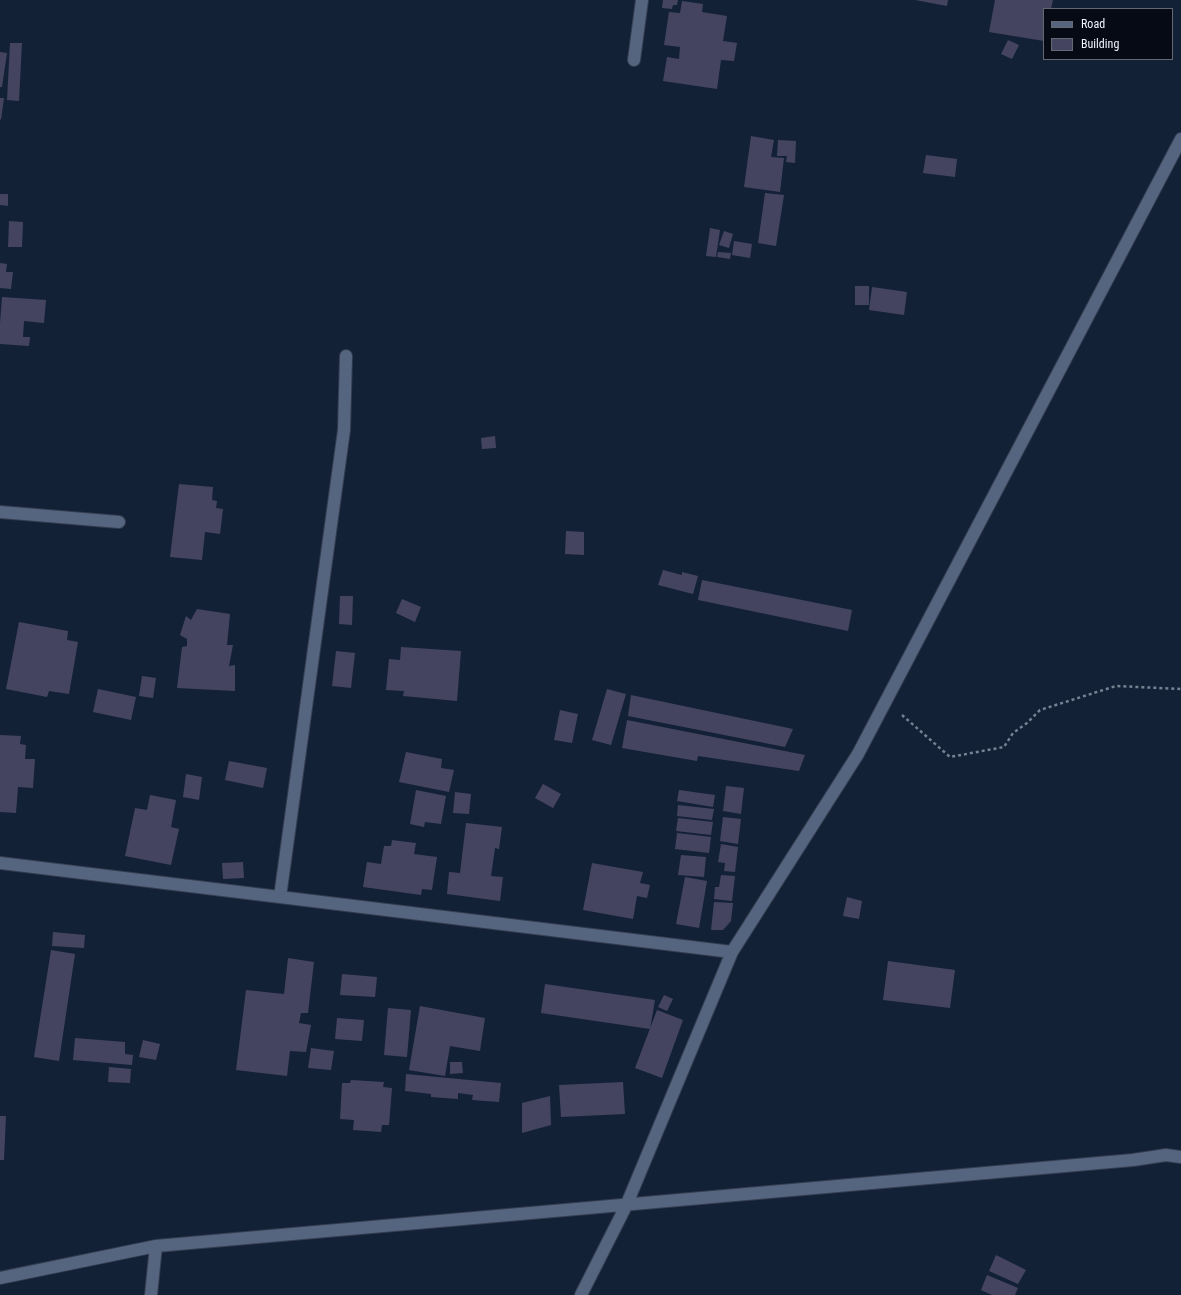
<!DOCTYPE html>
<html>
<head>
<meta charset="utf-8">
<style>
  body { margin:0 }
  #map { position:relative; width:1181px; height:1295px; overflow:hidden; background:#132137; font-family:"Roboto Condensed",sans-serif }
  canvas { display:block }
  .legend { position:absolute; left:1043px; top:8px; width:130px; height:52px; box-sizing:border-box; background:#050a14; border:1px solid #636872; margin:0; padding:5px 7px; list-style:none; font-size:12px; color:#eff5fe }
  .legend li { display:flex; align-items:center; gap:8px; height:20px }
  .legend b { width:20px; border:1px solid #636872 }
</style>
</head>
<body>
<div id="map">
<canvas width="1181" height="1295"></canvas>
<ul class="legend">
<li><b style="height:5px;background:#556580"></b>Road</li>
<li><b style="height:11px;background:#454460"></b>Building</li>
</ul>
</div>
<script>
const ctx = document.querySelector('canvas').getContext('2d');
ctx.lineJoin = 'round';
function paint(path, color) { ctx.fillStyle = color; ctx.fill(path, 'evenodd'); }
const toPath = rows => new Path2D(rows.map(r => 'M' + r).join(''));
function strokePath(path, color, width, dash) { ctx.strokeStyle = color; ctx.lineWidth = width; ctx.lineCap = dash ? 'butt' : 'round'; ctx.setLineDash(dash || []); ctx.stroke(path); }
paint(toPath([
  [663,0,678,0,677,5,673,5,672,9,662,8],
  [915,0,948,0,947,6],
  [995,0,1053,0,1051,9,1044,9,1044,41,989,32],
  [682,1,703,4,702,12,727,16,723,41,737,43,734,61,721,60,717,89,663,81,667,57,679,59,680,47,664,45,669,12,680,13],
  [1008,40,1019,45,1012,59,1001,54],
  [10,43,22,43,19,101,7,100],
  [0,52,7,53,2,87,0,87],
  [0,98,4,98,1,120,0,119],
  [751,136,774,140,771,157,784,158,780,192,744,187],
  [778,140,796,141,795,163,786,162,787,156,777,156],
  [926,155,957,159,955,177,923,173],
  [765,193,784,195,776,246,758,243],
  [0,194,8,194,8,206,0,205],
  [9,221,23,222,22,247,8,247],
  [710,228,720,230,716,257,706,256],
  [724,231,733,234,729,248,719,245],
  [734,241,752,244,750,258,732,255],
  [718,252,731,253,730,259,717,257],
  [0,263,7,264,6,272,13,272,11,289,0,288],
  [855,286,869,286,869,305,855,305],
  [872,287,907,292,904,315,869,310],
  [2,297,46,300,44,323,24,321,23,337,30,337,29,346,0,344,0,323],
  [495,436,496,448,482,449,481,438],
  [179,484,213,487,212,500,217,501,216,508,223,509,220,534,205,532,202,560,170,557],
  [566,531,584,532,584,555,565,554],
  [663,570,682,575,682,572,698,576,693,594,658,585],
  [702,580,852,610,848,631,698,600],
  [340,596,353,596,352,625,339,624],
  [402,599,421,607,415,622,396,613],
  [197,609,230,614,227,645,233,645,229,666,235,665,235,691,177,688,182,647,187,646,187,639,180,635,186,616,191,620],
  [19,622,68,631,67,640,78,642,69,694,49,691,47,697,6,689],
  [401,647,461,651,457,701,403,696,404,691,386,690,389,659,400,660],
  [336,651,355,653,351,688,332,686],
  [142,676,156,678,153,698,139,696],
  [98,689,136,697,131,720,93,712],
  [607,689,626,694,611,745,592,740],
  [631,695,793,729,785,747,628,716],
  [560,710,578,714,572,743,554,740],
  [627,720,805,755,799,771,698,756,697,761,622,748],
  [0,735,21,736,20,744,26,745,25,759,35,759,33,788,18,787,16,813,0,812],
  [406,752,442,759,441,768,454,770,449,792,399,782],
  [229,761,267,768,263,788,225,780],
  [186,774,202,777,199,800,183,797],
  [543,784,561,794,553,808,535,798],
  [726,786,744,788,741,814,723,811],
  [416,790,446,796,441,824,425,822,424,827,410,824],
  [679,790,715,795,713,807,677,801],
  [455,792,471,794,469,814,453,813],
  [150,795,176,800,171,827,179,829,171,865,125,856,135,808,147,810],
  [678,805,714,809,712,820,677,816],
  [723,817,741,819,738,844,720,841],
  [678,818,713,822,711,835,676,831],
  [466,823,502,827,499,849,495,848,491,876,503,877,500,901,447,894,449,872,460,873],
  [677,833,711,837,709,853,675,849],
  [392,840,416,843,414,854,437,857,432,890,422,889,421,895,363,887,367,862,381,864,384,846,391,846],
  [721,844,738,847,735,872,724,871,725,863,718,862],
  [681,855,706,857,704,877,678,875],
  [243,862,244,878,223,879,222,863],
  [592,863,643,872,640,883,650,885,647,898,637,896,633,919,583,910],
  [721,875,735,876,732,901,714,899,715,887,719,887],
  [685,877,707,881,699,928,676,924],
  [847,897,862,901,859,919,843,916],
  [714,902,733,903,731,921,723,930,711,930],
  [53,932,85,935,84,948,52,946],
  [51,950,75,954,59,1061,34,1057],
  [288,958,314,962,308,1013,301,1013,299,1023,311,1025,306,1052,290,1051,287,1076,236,1070,246,990,284,994],
  [888,961,955,970,950,1008,883,1000],
  [342,974,377,977,375,997,340,995],
  [545,984,655,1000,650,1029,541,1013],
  [664,995,673,999,667,1011,658,1007],
  [420,1006,485,1018,480,1051,450,1046,445,1076,409,1070],
  [388,1008,411,1010,407,1057,384,1055],
  [657,1010,683,1020,662,1078,635,1068],
  [337,1018,364,1020,362,1041,335,1039],
  [75,1038,125,1042,125,1054,133,1055,132,1065,73,1060],
  [143,1040,160,1044,156,1060,139,1057],
  [311,1048,334,1051,331,1070,308,1068],
  [450,1062,462,1062,463,1073,450,1074],
  [109,1067,131,1069,130,1083,108,1082],
  [406,1074,501,1083,499,1102,472,1100,473,1095,458,1093,458,1099,431,1097,431,1094,405,1091],
  [351,1080,384,1082,383,1087,392,1088,389,1125,382,1125,381,1132,353,1130,354,1120,340,1119,342,1083,350,1083],
  [623,1082,625,1114,561,1117,559,1085],
  [550,1096,551,1125,522,1133,522,1103],
  [0,1116,6,1116,4,1160,0,1160],
  [996,1255,1026,1270,1018,1284,989,1271],
  [987,1275,1018,1288,1015,1295,992,1295,981,1290]
]), '#454460');
const minor = toPath([
  [634,60,642,0],
  [0,512,119,522],
  [0,863,732,952],
  [280,897,344,430,346,356],
  [0,1278,156,1246,1133,1160,1166,1155,1181,1157],
  [151,1295,156,1246],
  [581,1295,626,1206,732,952,858,754,1181,139]
]);
strokePath(minor, '#353d4f', 14);
strokePath(toPath([
  [902,715,950,757,1004,747,1013,733,1027,723,1040,710,1116,686,1181,689]
]), '#768191', 2.5, [3, 3]);
strokePath(minor, '#556580', 12);
</script>
</body>
</html>
